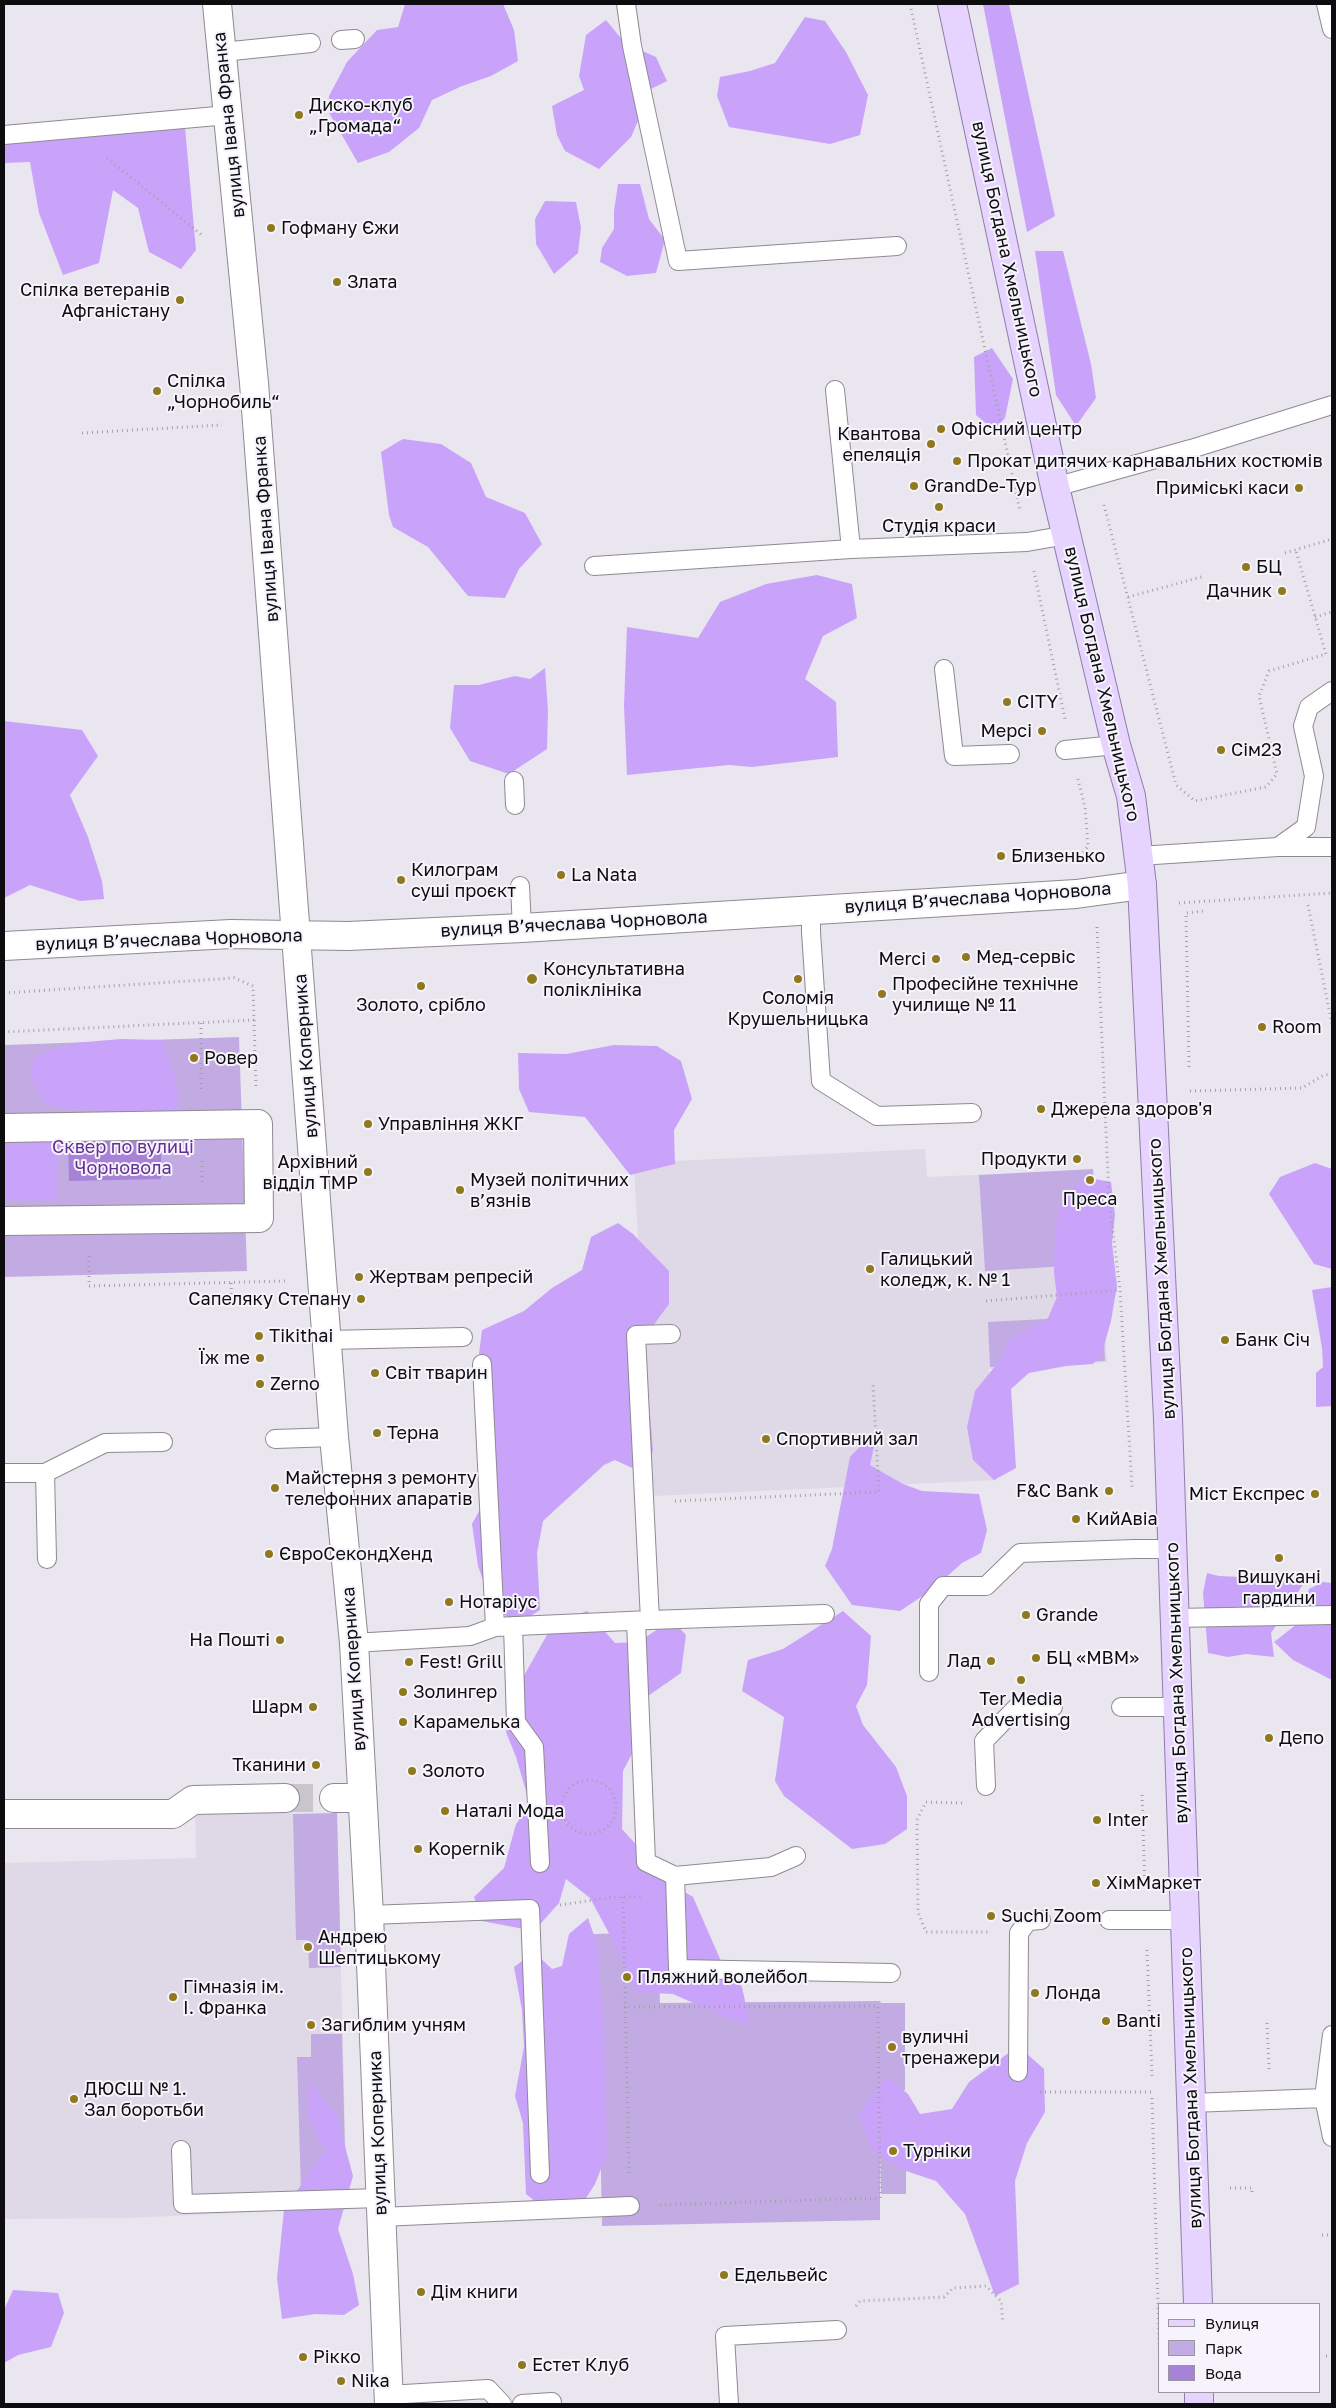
<!DOCTYPE html>
<html>
<head>
<meta charset="utf-8">
<style>
  body { margin:0 }
  #map { position:relative; width:1336px; height:2408px; overflow:hidden; background:#e9e6ef; font-family:"Golos Text",sans-serif }
  canvas { display:block }
  .frame { position:absolute; inset:0; border:5px solid #0d0c0f; pointer-events:none }
  .legend { position:absolute; left:1158px; top:2303px; width:162px; height:90px; box-sizing:border-box; background:#f7f3fc; border:1px solid #99979d; margin:0; padding:6px 9px; list-style:none; font-size:15px; color:#0d0c0f }
  .legend li { display:flex; align-items:center; gap:10px; height:25px }
  .legend b { width:25px; border:1px solid #99979d }
</style>
</head>
<body>
<div id="map">
<canvas width="1336" height="2408"></canvas>
<div class="frame"></div>
<ul class="legend">
<li><b style="height:6px;background:#e6d4fe"></b>Вулиця</li>
<li><b style="height:14px;background:#c2abe2"></b>Парк</li>
<li><b style="height:14px;background:#a882d6"></b>Вода</li>
</ul>
</div>
<script>
const ctx = document.querySelector('canvas').getContext('2d');
ctx.lineJoin = 'round';
function paint(path, color) { ctx.fillStyle = color; ctx.fill(path, 'evenodd'); }
const toPath = rows => new Path2D(rows.map(r => 'M' + r).join(''));
function strokePath(path, color, width, dash) { ctx.strokeStyle = color; ctx.lineWidth = width; ctx.lineCap = dash ? 'butt' : 'round'; ctx.setLineDash(dash || []); ctx.stroke(path); }
function drawText(font, color, halo, rows, align = 'center') {
  ctx.font = font + ' "Golos Text",sans-serif'; ctx.lineWidth = 4; ctx.setLineDash([]); ctx.textBaseline = 'middle'; ctx.strokeStyle = halo; ctx.fillStyle = color; for (const [text, x, y, turn = 0] of rows) {
    ctx.save(); ctx.translate(x, y); ctx.rotate((+turn || 0) * Math.PI / 180); ctx.textAlign = isNaN(turn) ? turn : align; if (halo) ctx.strokeText(text, 0, 0); ctx.fillText(text, 0, 0); ctx.restore();
  }
}
paint(toPath([
  [925,1149,927,1177,1093,1170,1107,1362,989,1369,997,1480,652,1496,634,1163],
  [293,1806,293,1814,337,1813,347,2210,297,2210,129,2218,4,2219,4,1863,196,1858,195,1808]
]), '#ded8e7');
paint(toPath([
  [239,1037,247,1271,4,1277,4,1045],
  [1093,1169,1100,1264,985,1271,979,1175],
  [1103,1316,1105,1361,990,1367,988,1322],
  [337,1813,341,1967,309,1968,308,1940,296,1940,293,1814],
  [658,1932,660,2003,880,2001,881,2003,905,2003,905,2090,880,2090,906,2108,906,2194,881,2194,880,2148,880,2220,602,2226,598,2022,593,1934],
  [311,2034,342,2034,346,2190,301,2191,297,2057,311,2057]
]), '#c2abe2');
paint(toPath([
  [405,4,503,4,514,30,518,61,491,76,462,86,432,100,419,128,389,152,358,163,328,111,329,96,347,62,377,30,398,27],
  [983,4,1009,4,1055,216,1027,232],
  [805,17,825,21,846,52,868,95,860,135,830,144,729,127,717,96,720,77,750,71,775,63],
  [606,20,625,43,656,57,667,81,643,93,638,121,631,137,599,169,565,151,557,135,552,106,584,90,579,76,586,35],
  [185,127,196,250,181,269,149,252,138,208,113,190,99,263,63,275,39,213,30,162,4,163,4,143],
  [618,184,640,184,649,219,665,240,656,273,627,276,600,262,602,248,614,229,614,211],
  [545,201,576,202,581,228,578,253,554,274,536,244,535,219],
  [1035,251,1063,251,1091,364,1096,398,1076,426,1056,395],
  [992,348,1013,379,1005,418,994,430,976,415,974,357],
  [403,439,441,444,471,463,486,497,525,513,542,544,519,569,505,598,468,596,428,547,393,527,389,515,381,452],
  [817,575,852,584,857,618,823,636,805,679,836,702,838,757,752,767,729,765,627,775,624,705,627,627,698,638,720,602,766,584],
  [545,668,548,711,547,749,509,774,470,761,450,728,454,685,479,685,515,676,530,679],
  [4,721,82,730,98,756,70,795,88,837,102,881,104,899,80,901,30,885,4,898],
  [121,1039,163,1040,177,1084,177,1114,130,1117,95,1110,56,1108,44,1103,30,1077,34,1057,74,1043],
  [614,1045,657,1046,681,1061,692,1099,674,1130,675,1164,630,1175,585,1117,529,1112,519,1089,518,1053,566,1054],
  [57,1137,58,1199,4,1200,4,1138],
  [1315,1163,1332,1169,1332,1269,1314,1264,1269,1194,1280,1177],
  [1084,1177,1111,1182,1115,1215,1112,1243,1117,1286,1111,1321,1102,1353,1093,1364,1066,1366,1029,1373,1011,1389,1016,1468,994,1480,973,1460,967,1427,975,1391,1004,1355,1006,1341,1048,1318,1057,1297,1054,1273,1055,1230,1059,1206],
  [618,1223,633,1234,669,1271,669,1304,644,1338,644,1369,649,1402,653,1451,643,1473,615,1460,604,1465,543,1521,537,1553,540,1610,516,1625,491,1602,478,1566,472,1524,495,1482,478,1362,482,1330,524,1311,552,1288,582,1270,591,1237],
  [1332,1287,1332,1406,1316,1407,1316,1373,1323,1367,1322,1348,1312,1290],
  [878,1428,870,1465,903,1484,922,1491,979,1494,987,1530,981,1553,962,1563,933,1589,900,1611,852,1605,825,1566,832,1549,850,1457],
  [1207,1573,1219,1576,1306,1580,1271,1633,1274,1657,1246,1654,1228,1657,1208,1653,1203,1593],
  [1323,1582,1332,1583,1332,1680,1293,1660,1274,1642,1297,1624,1309,1589],
  [587,1611,615,1643,638,1642,672,1620,686,1635,681,1673,648,1696,637,1744,623,1771,622,1829,672,1884,693,1897,721,1961,742,1987,750,2024,734,2021,673,1994,637,1992,626,1965,590,1898,566,1879,559,1903,534,1931,482,1921,474,1897,504,1868,516,1824,530,1805,516,1757,506,1732,517,1688,548,1633,567,1619],
  [843,1611,871,1636,867,1685,856,1706,863,1725,896,1767,907,1796,907,1829,885,1844,852,1849,784,1796,775,1781,784,1717,742,1691,748,1660,783,1649],
  [588,1918,598,1947,600,1987,604,2014,607,2154,595,2184,576,2214,547,2211,526,2194,523,2123,515,2096,524,2047,522,2010,514,1967,534,1952,552,1969,562,1966,569,1934],
  [1018,2046,1044,2069,1045,2112,1027,2143,1015,2181,1019,2284,995,2296,965,2214,936,2181,900,2169,872,2150,858,2114,887,2076,908,2094,920,2114,952,2109,969,2082],
  [310,2082,337,2116,353,2176,338,2229,353,2274,359,2305,344,2315,315,2314,282,2319,277,2278,284,2210,325,2150,307,2115],
  [13,2290,58,2293,64,2313,51,2347,18,2355,4,2363,4,2310]
]), '#c9a3fa');
paint(toPath([
  [161,1137,161,1179,69,1181,68,1139]
]), '#a882d6');
strokePath(toPath([
  [285,1798,334,1798]
]), '#c8c5cd', 28, [28, 14]);
const lane = toPath([
  [626,4,632,46,678,261,897,246],
  [1326,4,1332,29],
  [341,40,355,39],
  [222,52,311,43],
  [4,135,228,115],
  [835,390,851,549,1027,542,1067,535],
  [1055,487,1191,449,1332,405],
  [594,566,851,549],
  [944,669,954,756,1010,754],
  [1065,750,1116,745],
  [514,781,515,805],
  [1278,847,1306,827,1314,776,1303,726,1309,707,1332,691],
  [1139,856,1278,847,1332,847],
  [520,886,522,928],
  [811,909,811,932,821,1081,877,1116,972,1113],
  [327,1340,463,1337],
  [482,1364,495,1627],
  [275,1439,334,1437],
  [4,1473,45,1473],
  [47,1559,45,1473,105,1443,163,1442],
  [1175,1618,1332,1615],
  [650,1620,825,1614],
  [636,1621,646,1862,675,1876,678,1969,891,1973],
  [513,1626,516,1722,534,1747,540,1863],
  [354,1643,470,1636,495,1627,650,1620,636,1335,671,1334],
  [929,1672,929,1604,943,1586,986,1586,1020,1553,1135,1549,1173,1549],
  [1121,1707,1178,1707],
  [986,1786,984,1741,1017,1707,1053,1707],
  [675,1876,771,1867,796,1856],
  [369,1915,530,1909,540,2174],
  [1109,1920,1186,1920],
  [1018,2072,1019,1933,1028,1921,1041,1920],
  [1324,2098,1332,2035],
  [1191,2103,1324,2098,1332,2137],
  [181,2150,183,2204,380,2198],
  [381,2217,630,2206],
  [388,2395,488,2389,502,2404],
  [522,2404,552,2402],
  [729,2404,725,2336,837,2330]
]);
const street = toPath([
  [217,4,254,383,334,1437,354,1643,369,1915,389,2404],
  [4,946,231,934,348,936,522,928,1076,894,1142,885],
  [4,1128,258,1124,259,1218,4,1221],
  [334,1798,361,1798],
  [4,1814,173,1814,193,1800,285,1798]
]);
const primary = toPath([
  [952,4,1055,487,1116,745,1131,796,1142,885,1168,1419,1198,2304],
  [1199,2392,1199,2404]
]);
strokePath(lane, '#8e8a93', 20);
strokePath(street, '#8e8a93', 30);
strokePath(primary, '#907caa', 30);
strokePath(toPath([
  [910,4,1020,511],
  [107,158,203,236],
  [82,433,222,425],
  [1104,505,1176,785,1195,801,1266,787,1277,774,1259,696,1269,671,1326,654,1296,551],
  [1285,553,1332,539],
  [1034,571,1065,719],
  [1128,597,1205,576],
  [1315,617,1332,612],
  [1078,779,1085,807,1088,846,1080,857],
  [1179,903,1332,893],
  [1308,905,1332,1024],
  [1097,927,1109,1199,1120,1290,1132,1487],
  [4,993,234,978,253,986,254,1020,4,1032],
  [254,1020,256,1089],
  [201,1023,201,1090],
  [1189,1067,1186,913,1204,911],
  [1190,1091,1302,1088,1324,1075,1332,1074],
  [202,1161,202,1182],
  [89,1256,89,1286,287,1281],
  [231,1283,232,1306],
  [986,1301,1120,1290],
  [675,1501,879,1492,873,1384],
  '562 1807a27 27 0 1 1 54 0a27 27 0 1 1-54 0Z',
  [1142,1795,1145,1889],
  [962,1803,926,1802,917,1820,918,1912,926,1932,988,1932],
  [623,1897,629,2177],
  [560,1905,613,1897,643,1897],
  [1147,1950,1152,2076],
  [624,2007,878,2006,880,2198,659,2205],
  [1267,2023,1269,2069],
  [1040,2092,1152,2092],
  [1152,2098,1160,2372],
  [1230,2188,1252,2188,1252,2195],
  [1322,2235,1332,2235],
  [856,2306,860,2301,944,2297,953,2288,986,2286,1001,2301,1003,2323],
  [1326,2356,1332,2356]
]), '#a3a1a8', 3, [1, 4]);
strokePath(lane, '#fff', 18);
strokePath(street, '#fff', 28);
strokePath(primary, '#e6d4fe', 28);
for (const [x, y, r, color] of [
  [299,115,5,"#90781e"],
  [271,228,5,"#90781e"],
  [337,282,5,"#90781e"],
  [180,300,5,"#90781e"],
  [157,391,5,"#90781e"],
  [941,429,5,"#90781e"],
  [931,444,5,"#90781e"],
  [957,461,5,"#90781e"],
  [914,486,5,"#90781e"],
  [1299,488,5,"#90781e"],
  [939,507,5,"#90781e"],
  [1246,567,5,"#90781e"],
  [1282,591,5,"#90781e"],
  [1007,702,5,"#90781e"],
  [1042,731,5,"#90781e"],
  [1221,750,5,"#90781e"],
  [1001,856,5,"#90781e"],
  [561,875,5,"#90781e"],
  [401,880,5,"#90781e"],
  [966,957,5,"#90781e"],
  [936,959,5,"#90781e"],
  [532,979,6,"#90781e"],
  [798,979,5,"#90781e"],
  [421,986,5,"#90781e"],
  [882,994,5,"#90781e"],
  [1262,1027,5,"#90781e"],
  [194,1058,5,"#90781e"],
  [1041,1109,5,"#90781e"],
  [368,1124,5,"#90781e"],
  [1077,1159,5,"#90781e"],
  [368,1172,5,"#90781e"],
  [1090,1180,5,"#90781e"],
  [460,1190,5,"#90781e"],
  [870,1269,5,"#90781e"],
  [359,1277,5,"#90781e"],
  [361,1299,5,"#90781e"],
  [259,1336,5,"#90781e"],
  [1225,1340,5,"#90781e"],
  [260,1358,5,"#90781e"],
  [375,1373,5,"#90781e"],
  [260,1384,5,"#90781e"],
  [377,1433,5,"#90781e"],
  [766,1439,5,"#90781e"],
  [275,1488,5,"#90781e"],
  [1109,1491,5,"#90781e"],
  [1315,1494,5,"#90781e"],
  [1076,1519,5,"#90781e"],
  [269,1554,5,"#90781e"],
  [1279,1558,5,"#90781e"],
  [449,1602,5,"#90781e"],
  [1026,1615,5,"#90781e"],
  [280,1640,5,"#90781e"],
  [1036,1658,5,"#90781e"],
  [991,1661,5,"#90781e"],
  [409,1662,5,"#90781e"],
  [1021,1680,5,"#90781e"],
  [403,1692,5,"#90781e"],
  [313,1707,5,"#90781e"],
  [403,1722,5,"#90781e"],
  [1269,1738,5,"#90781e"],
  [316,1765,5,"#90781e"],
  [412,1771,5,"#90781e"],
  [445,1811,5,"#90781e"],
  [1097,1820,5,"#90781e"],
  [418,1849,5,"#90781e"],
  [1096,1883,5,"#90781e"],
  [991,1916,5,"#90781e"],
  [308,1947,5,"#90781e"],
  [627,1977,5,"#90781e"],
  [1035,1993,5,"#90781e"],
  [173,1997,5,"#90781e"],
  [1106,2021,5,"#90781e"],
  [311,2025,5,"#90781e"],
  [892,2047,5,"#90781e"],
  [74,2099,5,"#90781e"],
  [893,2151,5,"#90781e"],
  [724,2275,5,"#90781e"],
  [421,2292,5,"#90781e"],
  [303,2357,5,"#90781e"],
  [522,2365,5,"#90781e"],
  [341,2381,5,"#90781e"]
]) { const dot = new Path2D(); dot.arc(x, y, r, 0, 2 * Math.PI); ctx.fillStyle = color; ctx.fill(dot); strokePath(dot, '#f7f3fc', 2); }
drawText('18px', '#0d0c0f', '#f7f3fc', [
  ["Диско-клуб",309,105],
  ["„Громада“",309,126],
  ["Гофману Єжи",281,228],
  ["Злата",347,282],
  ["Спілка ветеранів",170,290,"right"],
  ["Афганістану",170,311,"right"],
  ["Спілка",167,381],
  ["„Чорнобиль“",167,402],
  ["Офісний центр",951,429],
  ["Квантова",921,434,"right"],
  ["епеляція",921,455,"right"],
  ["Прокат дитячих карнавальних костюмів",967,461],
  ["GrandDe-Тур",924,486],
  ["Приміські каси",1289,488,"right"],
  ["Студія краси",939,526,"center"],
  ["БЦ",1256,567],
  ["Дачник",1272,591,"right"],
  ["CITY",1017,702],
  ["Мерсі",1032,731,"right"],
  ["Сім23",1231,750],
  ["Близенько",1011,856],
  ["Килограм",411,870],
  ["суші проєкт",411,891],
  ["La Nata",571,875],
  ["Мед-сервіс",976,957],
  ["Merci",926,959,"right"],
  ["Консультативна",543,969],
  ["поліклініка",543,990],
  ["Професійне технічне",892,984],
  ["училище № 11",892,1005],
  ["Соломія",798,998,"center"],
  ["Крушельницька",798,1019,"center"],
  ["Золото, срібло",421,1005,"center"],
  ["Room",1272,1027],
  ["Ровер",204,1058],
  ["Джерела здоров'я",1051,1109],
  ["Управління ЖКГ",378,1124],
  ["Продукти",1067,1159,"right"],
  ["Архівний",358,1162,"right"],
  ["відділ ТМР",358,1183,"right"],
  ["Музей політичних",470,1180],
  ["в’язнів",470,1201],
  ["Преса",1090,1199,"center"],
  ["Галицький",880,1259],
  ["коледж, к. № 1",880,1280],
  ["Жертвам репресій",369,1277],
  ["Сапеляку Степану",351,1299,"right"],
  ["Tikithai",269,1336],
  ["Банк Січ",1235,1340],
  ["Їж me",250,1358,"right"],
  ["Світ тварин",385,1373],
  ["Zerno",270,1384],
  ["Терна",387,1433],
  ["Спортивний зал",776,1439],
  ["Майстерня з ремонту",285,1478],
  ["телефонних апаратів",285,1499],
  ["F&C Bank",1099,1491,"right"],
  ["Міст Експрес",1305,1494,"right"],
  ["КийАвіа",1086,1519],
  ["ЄвроСекондХенд",279,1554],
  ["Вишукані",1279,1577,"center"],
  ["гардини",1279,1598,"center"],
  ["Нотаріус",459,1602],
  ["Grande",1036,1615],
  ["На Пошті",270,1640,"right"],
  ["БЦ «МВМ»",1046,1658],
  ["Лад",981,1661,"right"],
  ["Fest! Grill",419,1662],
  ["Золингер",413,1692],
  ["Ter Media",1021,1699,"center"],
  ["Advertising",1021,1720,"center"],
  ["Шарм",303,1707,"right"],
  ["Карамелька",413,1722],
  ["Депо",1279,1738],
  ["Тканини",306,1765,"right"],
  ["Золото",422,1771],
  ["Наталі Мода",455,1811],
  ["Inter",1107,1820],
  ["Kopernik",428,1849],
  ["ХімМаркет",1106,1883],
  ["Suchi Zoom",1001,1916],
  ["Андрею",318,1937],
  ["Шептицькому",318,1958],
  ["Пляжний волейбол",637,1977],
  ["Гімназія ім.",183,1987],
  ["І. Франка",183,2008],
  ["Лонда",1045,1993],
  ["Banti",1116,2021],
  ["Загиблим учням",321,2025],
  ["вуличні",902,2037],
  ["тренажери",902,2058],
  ["ДЮСШ № 1.",84,2089],
  ["Зал боротьби",84,2110],
  ["Турніки",903,2151],
  ["Едельвейс",734,2275],
  ["Дім книги",431,2292],
  ["Рікко",313,2357],
  ["Естет Клуб",532,2365],
  ["Nika",351,2381]
], 'left');
drawText('18px', '#0d0c0f', '#f7f3fc', [
  ["вулиця Івана Франка",229,125,-96],
  ["вулиця Богдана Хмельницького",1007,259,78],
  ["вулиця Івана Франка",266,529,-94],
  ["вулиця Богдана Хмельницького",1102,684,77],
  ["вулиця Вʼячеслава Чорновола",978,898,-4],
  ["вулиця Вʼячеслава Чорновола",574,924,-3],
  ["вулиця Вʼячеслава Чорновола",169,940,-2],
  ["вулиця Коперника",306,1056,-94],
  ["вулиця Богдана Хмельницького",1162,1279,-93],
  ["вулиця Коперника",354,1669,-94],
  ["вулиця Богдана Хмельницького",1177,1683,-92],
  ["вулиця Богдана Хмельницького",1191,2088,-92],
  ["вулиця Коперника",378,2133,-92]
]);
drawText('18px', '#633093', '#f7f3fc', [
  ["Сквер по вулиці",123,1147],
  ["Чорновола",123,1168]
]);
</script>
</body>
</html>
